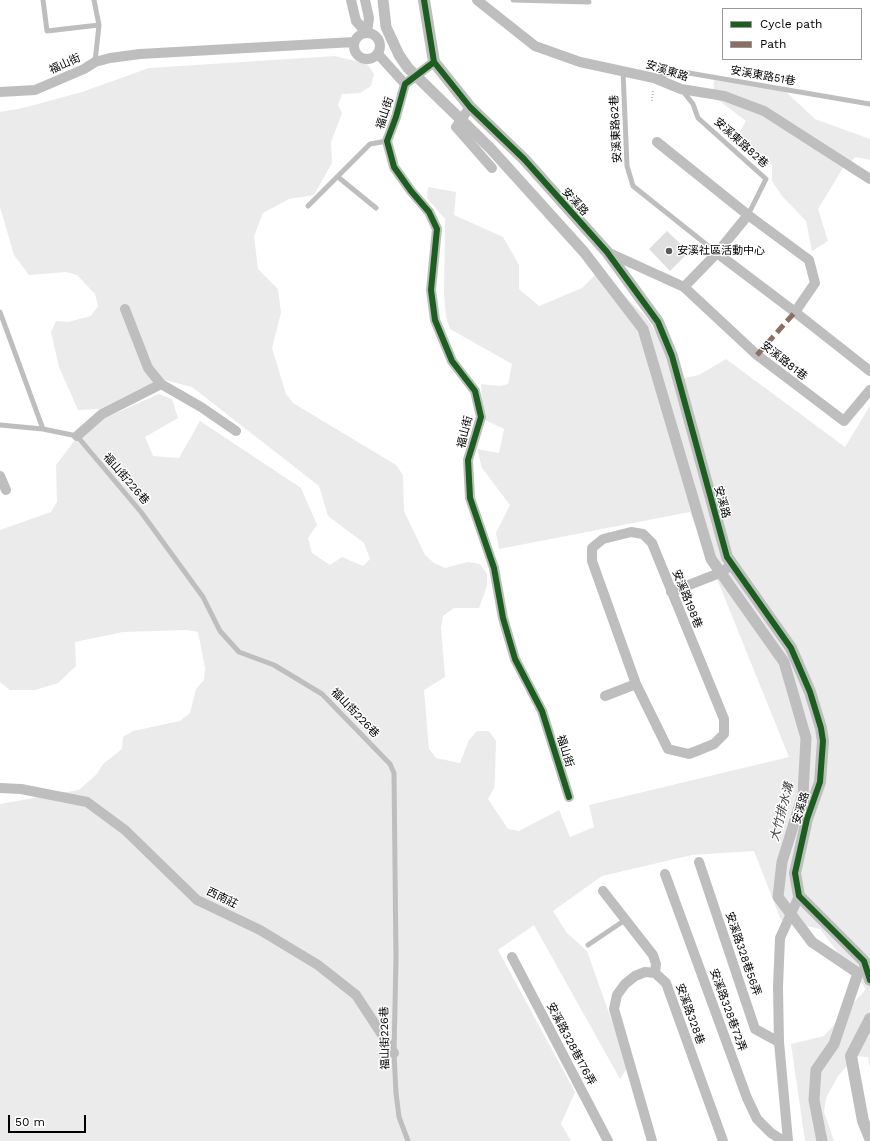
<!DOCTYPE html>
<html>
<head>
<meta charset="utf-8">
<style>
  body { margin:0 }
  #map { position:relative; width:870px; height:1141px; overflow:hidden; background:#fff; font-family:"Work Sans",sans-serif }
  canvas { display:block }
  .legend { position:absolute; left:722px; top:8px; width:140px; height:52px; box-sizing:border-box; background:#fff; border:1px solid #999; margin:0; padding:5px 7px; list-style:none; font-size:12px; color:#000 }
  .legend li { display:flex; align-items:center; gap:8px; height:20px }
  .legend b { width:20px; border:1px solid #999 }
  .scale { position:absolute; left:8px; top:1115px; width:78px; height:18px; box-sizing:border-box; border:2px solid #000; border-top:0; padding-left:5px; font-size:12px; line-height:14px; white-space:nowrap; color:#000; -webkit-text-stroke:3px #fff; paint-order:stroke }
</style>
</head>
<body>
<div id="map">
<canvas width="870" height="1141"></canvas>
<ul class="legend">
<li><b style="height:5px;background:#1b5e20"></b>Cycle path</li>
<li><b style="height:5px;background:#8d6e63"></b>Path</li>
</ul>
<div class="scale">50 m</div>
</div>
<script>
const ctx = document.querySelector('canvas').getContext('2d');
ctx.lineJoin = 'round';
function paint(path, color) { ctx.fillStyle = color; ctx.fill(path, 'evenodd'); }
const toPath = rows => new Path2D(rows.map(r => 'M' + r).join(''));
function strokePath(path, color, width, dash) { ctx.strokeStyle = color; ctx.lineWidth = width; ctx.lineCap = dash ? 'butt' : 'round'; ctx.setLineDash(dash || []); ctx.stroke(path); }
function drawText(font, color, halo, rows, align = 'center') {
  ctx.font = font + ' "Work Sans","Noto Sans TC",sans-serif'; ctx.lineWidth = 3; ctx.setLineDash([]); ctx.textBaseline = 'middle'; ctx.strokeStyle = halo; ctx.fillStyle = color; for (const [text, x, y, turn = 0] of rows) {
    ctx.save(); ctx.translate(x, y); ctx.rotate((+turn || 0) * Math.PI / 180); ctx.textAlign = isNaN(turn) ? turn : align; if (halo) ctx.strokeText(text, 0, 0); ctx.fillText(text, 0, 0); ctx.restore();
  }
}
paint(toPath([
  [335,56,367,64,374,74,371,86,360,93,342,94,338,105,342,113,331,142,332,163,314,195,289,199,263,213,254,236,258,269,278,289,281,313,272,348,286,394,293,403,396,465,403,475,404,511,425,555,434,563,445,568,468,562,480,564,487,574,487,586,479,608,454,608,443,616,441,628,445,677,424,690,429,749,436,758,460,763,469,740,477,731,489,731,496,741,495,777,494,788,488,799,508,829,519,831,559,810,570,837,594,827,589,805,789,757,690,512,499,549,496,533,510,505,482,468,477,449,499,453,504,429,483,419,481,384,500,386,508,384,512,364,450,329,446,317,444,295,445,219,427,198,428,187,456,192,454,215,503,237,519,265,519,289,539,306,582,288,599,271,646,317,665,347,680,379,699,375,726,359,845,447,870,406,870,1069,868,1057,856,1056,838,1076,826,1098,824,1112,834,1141,805,1141,791,1044,824,1036,866,989,820,929,781,920,754,851,692,855,602,876,553,911,567,933,587,951,628,1067,620,1079,534,925,498,950,575,1092,561,1124,571,1141,0,1141,0,804,79,790,97,774,103,764,122,749,123,737,133,731,180,721,190,713,196,689,204,680,205,668,198,632,187,630,123,632,75,642,76,666,58,683,35,690,10,690,0,682,0,530,51,512,57,502,56,465,78,436,98,421,159,394,172,399,178,418,145,437,153,456,179,458,200,421,301,488,317,525,308,538,312,553,330,565,342,557,363,566,370,559,364,543,328,516,319,486,192,387,160,379,100,409,78,410,59,367,51,332,56,321,68,322,91,316,98,306,95,294,77,275,66,272,29,275,14,255,0,207,0,112,23,108,82,92,149,68],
  [714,80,784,90,815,119,870,139,870,160,856,157,843,168,818,209,828,241,812,251,806,221,782,196,772,181,772,165,737,137,746,121,713,96]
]), '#ebebeb');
strokePath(toPath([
  [383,0,386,27,399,55,408,68,491,149,584,252,643,329,711,559,784,662,806,738,803,794,782,862,778,897,812,942,858,973,834,1044,816,1070,814,1100,822,1141]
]), '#bebebe', 11);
paint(toPath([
  [667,231,689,252,670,271,649,249]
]), '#dfdfdf');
strokePath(toPath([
  [652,101,653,89]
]), '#b9b9b9', 2, [1, 2]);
strokePath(toPath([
  [43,0,47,31,99,25],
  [94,0,99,25,95,62],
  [513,0,589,2],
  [623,71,627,166,633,186,717,253],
  [655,78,677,71,870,104],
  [682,90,693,104,698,118,766,179,748,215],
  [338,177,376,208],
  [308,206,370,144,387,141],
  [0,312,43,429],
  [0,425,43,429,77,436,141,512,203,597,220,631,239,652,274,665,322,694,390,764,394,773,396,959,394,1053,396,1093,399,1117,408,1141],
  [588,945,625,920]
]), '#bebebe', 5);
strokePath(toPath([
  [351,0,356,21,367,33],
  [365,0,369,18,367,33],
  [477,0,535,46,580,62,654,78,681,89,724,96,764,111,870,179],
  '354 46a13 13 0 1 1 26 0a13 13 0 1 1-26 0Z',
  [378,54,405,84],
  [405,84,396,117,387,141,394,167,411,191,429,212,437,229,431,290,435,320,452,361,475,391,481,417,468,460,470,498,494,568,503,618,515,659,542,711,569,797],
  [405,84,434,62],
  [0,92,35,90,84,69,95,62,110,58,140,54,354,42],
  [470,107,456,127,492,168],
  [657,142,748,215,717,253],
  [748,215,809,260,815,283,795,312],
  [607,252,684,287,757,355,844,421,870,390],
  [684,287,717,253,795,312,870,371],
  [125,309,148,368,161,384],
  [77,436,102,414,161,384,201,407,236,431],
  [0,476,6,490],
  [671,592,717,574,733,565],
  [605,696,636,684,668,749,689,754,714,744,724,734,724,719,652,543,643,534,631,532,603,539,592,548,592,561,636,684],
  [0,788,21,789,87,802,125,830,197,900,260,930,318,965,356,995,394,1053],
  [699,862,755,1029,779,1042],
  [665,874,747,1098,757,1119,771,1133,782,1140,787,1140],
  [603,891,653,955,656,964,655,973],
  [512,957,608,1141],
  [652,1141,614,1009,617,995,625,984,635,976,645,972,655,973,666,983,723,1141],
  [788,1141,779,1042,778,987,780,938,799,896]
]), '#bebebe', 10);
strokePath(toPath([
  [424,0,434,62,470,107,524,159,607,252,658,322,672,356,727,557,791,648,810,692,821,728,823,741,820,782,807,819,795,873,799,896,864,961,870,980],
  [870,1019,851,1056,863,1121,870,1138]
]), '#bebebe', 12);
strokePath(toPath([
  [757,355,795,312]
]), '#8d6e63', 5, [10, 5]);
strokePath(toPath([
  [424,0,434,62,470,107,524,159,607,252,658,322,672,356,727,557,791,648,810,692,821,728,823,741,820,782,807,819,795,873,799,896,864,961,870,980],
  [434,62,405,84,396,117,387,141,394,167,411,191,429,212,437,229,431,290,435,320,452,361,475,391,481,417,468,460,470,498,494,568,503,618,515,659,542,711,569,797]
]), '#1b5e20', 6);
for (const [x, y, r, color] of [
  [669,251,4,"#595959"]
]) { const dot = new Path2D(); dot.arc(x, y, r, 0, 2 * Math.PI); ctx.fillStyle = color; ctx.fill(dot); strokePath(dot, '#fff', 1.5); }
drawText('11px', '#000', '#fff', [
  ["福山街",65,64,-24],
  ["安溪東路",667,71,18],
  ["安溪東路51巷",763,76,10],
  ["福山街",385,113,-72],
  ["安溪東路62巷",616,129,-93],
  ["安溪東路82巷",741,143,42],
  ["安溪路",575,202,48],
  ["安溪路81巷",784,361,38],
  ["福山街",465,432,-76],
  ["福山街226巷",126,479,49],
  ["安溪路",722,502,75],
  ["安溪路198巷",687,599,68],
  ["福山街226巷",355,713,46],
  ["福山街",565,751,73],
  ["安溪路",801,808,-73],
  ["西南莊",222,898,26],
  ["安溪路328巷56弄",743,954,71],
  ["安溪路328巷72弄",728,1010,70],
  ["安溪路328巷",690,1014,70],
  ["福山街226巷",385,1038,-91],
  ["安溪路328巷176弄",571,1044,62]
]);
drawText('11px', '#000', '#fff', [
  ["安溪社區活動中心",677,251]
], 'left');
drawText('italic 12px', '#434343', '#fff', [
  ["大竹排水溝",782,812,-75]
]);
</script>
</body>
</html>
